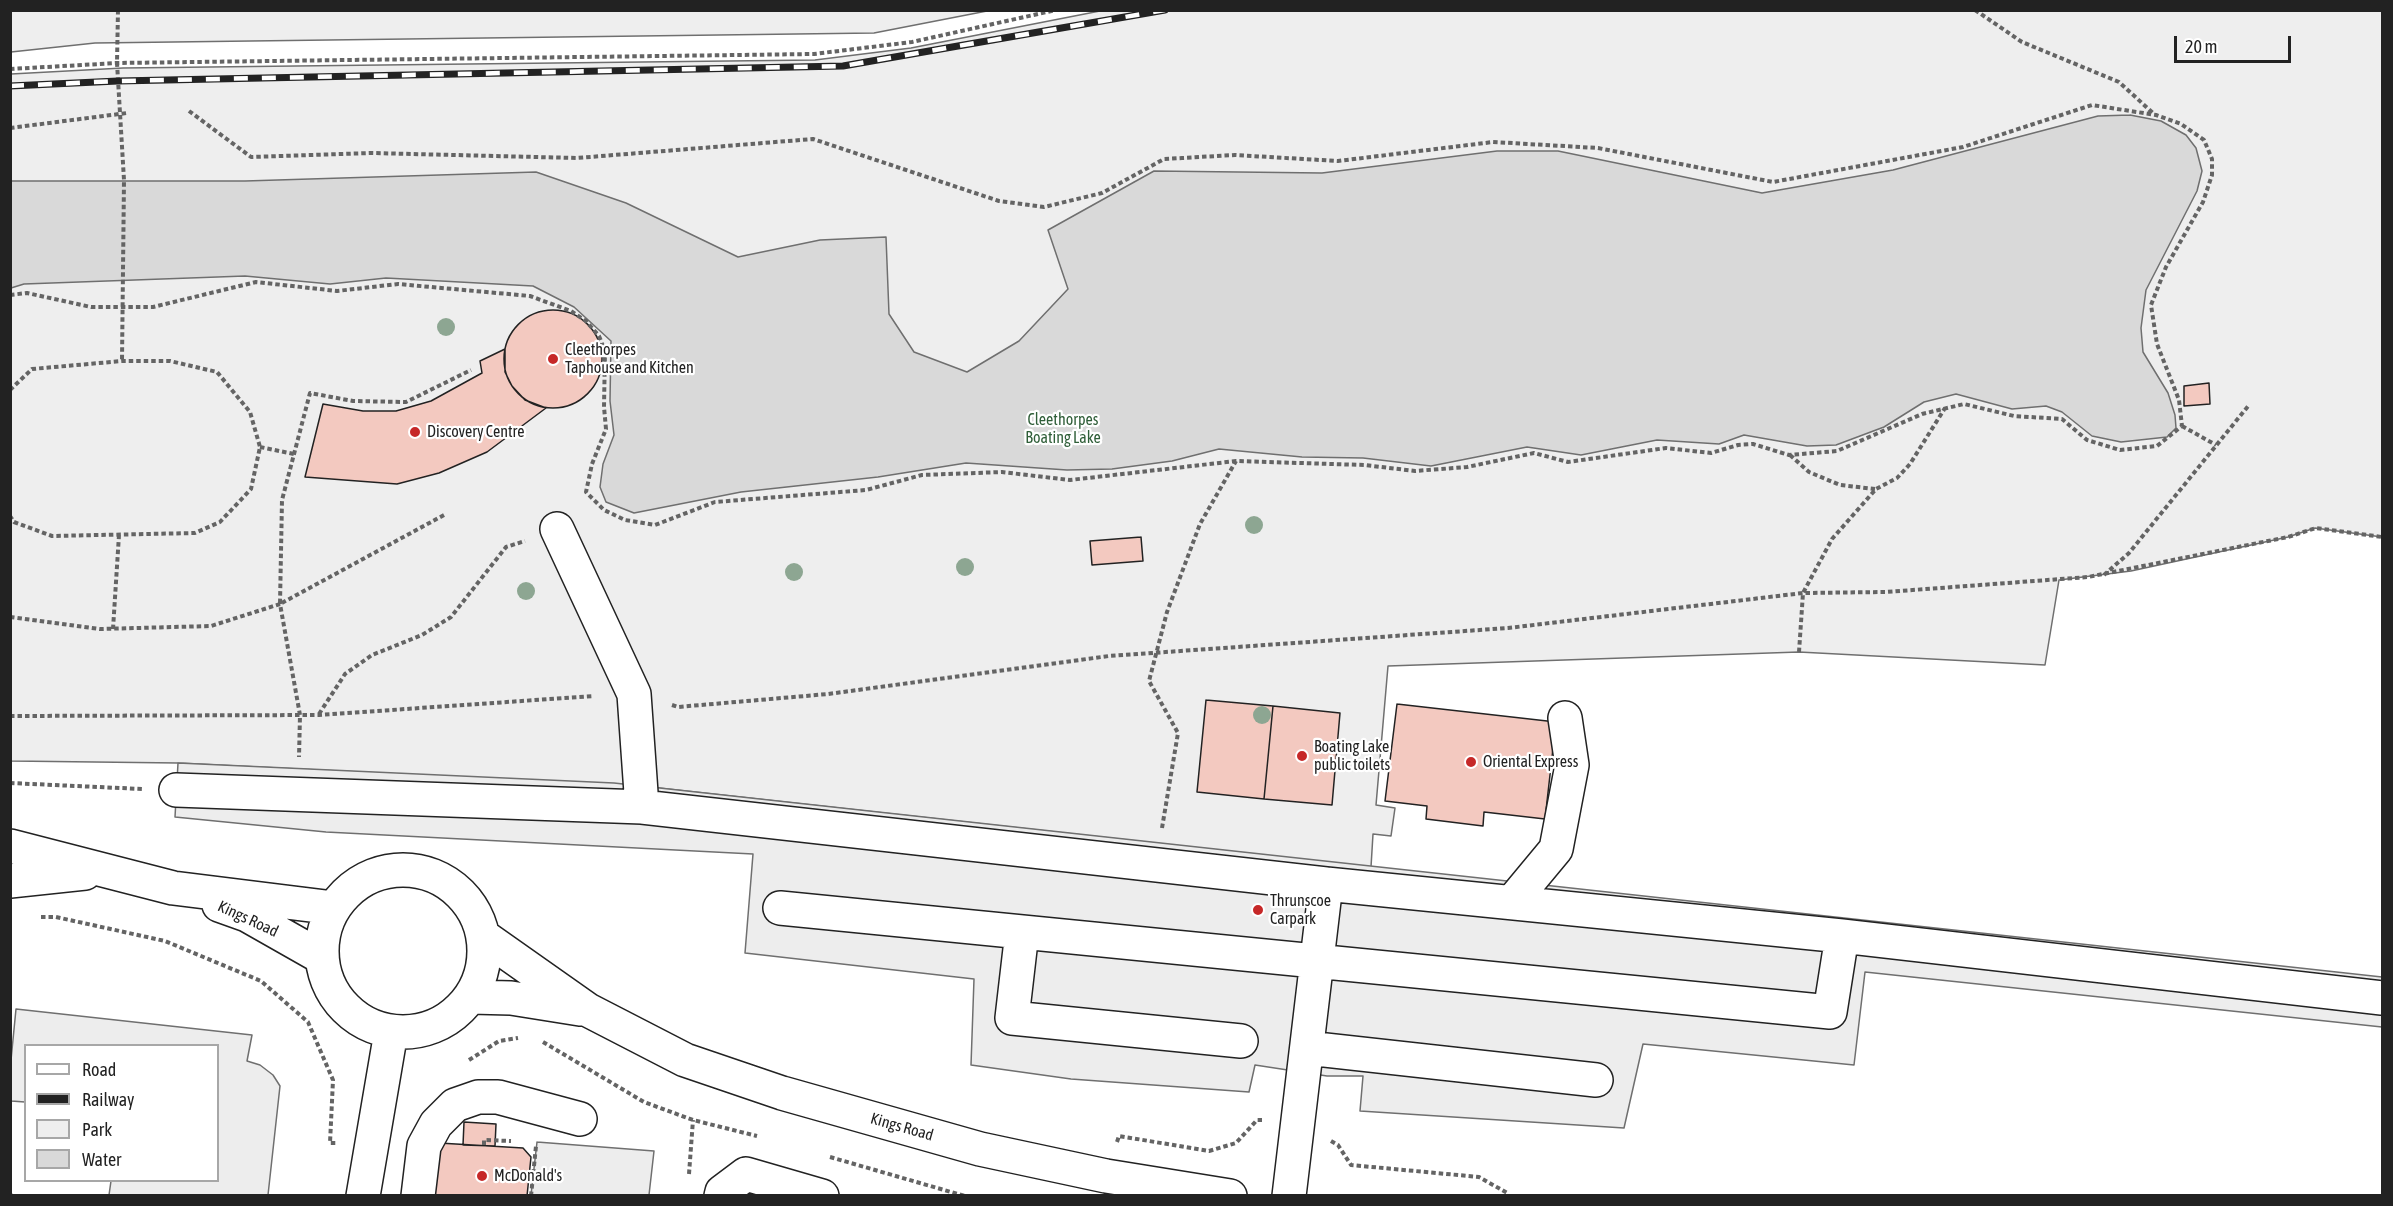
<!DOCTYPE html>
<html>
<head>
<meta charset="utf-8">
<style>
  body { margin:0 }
  #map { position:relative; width:2393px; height:1206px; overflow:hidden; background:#fff; font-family:"Asap Condensed",sans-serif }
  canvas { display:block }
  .frame { position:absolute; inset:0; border:12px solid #222; pointer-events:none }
  .legend { position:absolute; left:24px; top:1044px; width:195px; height:138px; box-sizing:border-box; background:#fff; border:2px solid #a7a7a7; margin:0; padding:8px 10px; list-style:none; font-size:18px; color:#222 }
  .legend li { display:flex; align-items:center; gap:12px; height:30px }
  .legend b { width:30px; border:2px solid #a7a7a7 }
  .scale { position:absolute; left:2174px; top:36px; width:117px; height:27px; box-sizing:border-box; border:3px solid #222; border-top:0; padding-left:8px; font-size:18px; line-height:21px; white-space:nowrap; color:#222; -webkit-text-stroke:4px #fff; paint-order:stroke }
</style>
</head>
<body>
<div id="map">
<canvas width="2393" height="1206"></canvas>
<div class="frame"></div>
<ul class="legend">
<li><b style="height:8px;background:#fff"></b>Road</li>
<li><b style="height:8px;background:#222"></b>Railway</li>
<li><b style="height:16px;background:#eee"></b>Park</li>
<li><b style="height:16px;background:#d9d9d9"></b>Water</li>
</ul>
<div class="scale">20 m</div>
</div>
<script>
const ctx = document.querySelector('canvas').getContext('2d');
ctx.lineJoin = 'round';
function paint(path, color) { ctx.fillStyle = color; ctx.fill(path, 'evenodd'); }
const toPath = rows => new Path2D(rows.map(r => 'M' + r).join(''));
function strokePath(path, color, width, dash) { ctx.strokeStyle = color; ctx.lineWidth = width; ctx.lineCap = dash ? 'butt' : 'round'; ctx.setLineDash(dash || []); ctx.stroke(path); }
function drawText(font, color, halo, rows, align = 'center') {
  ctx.font = font + ' "Asap Condensed",sans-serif'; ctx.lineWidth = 4.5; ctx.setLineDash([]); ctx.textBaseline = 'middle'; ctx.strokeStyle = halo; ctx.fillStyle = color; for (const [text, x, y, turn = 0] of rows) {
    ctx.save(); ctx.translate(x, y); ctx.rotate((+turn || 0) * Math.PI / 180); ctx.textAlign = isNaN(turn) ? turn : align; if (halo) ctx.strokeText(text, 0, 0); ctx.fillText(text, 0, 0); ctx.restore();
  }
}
const green = toPath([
  [1105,10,2382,11,2382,537,2315,528,2288,537,2131,571,2059,580,2045,665,1799,652,1388,666,1376,805,1395,808,1391,836,1373,834,1371,867,641,786,178,763,11,761,11,74,123,68,815,60,911,48,1105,10],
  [10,11,11,10,987,11,874,33,95,43,11,52,10,11]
]);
paint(green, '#eee');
strokePath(green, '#6f6f6f', 1.5);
const parking = toPath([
  [178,763,614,783,2382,977,2382,1027,1865,972,1854,1065,1643,1044,1624,1128,1360,1111,1363,1076,1327,1076,1255,1065,1249,1092,1071,1079,971,1065,974,979,745,953,753,854,326,832,175,817,178,763],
  [16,1009,252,1035,247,1061,260,1065,273,1075,280,1086,268,1195,109,1195,111,1181,218,1180,218,1046,26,1046,25,1102,11,1101,11,1060,16,1009],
  [537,1142,654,1151,649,1195,531,1195,537,1142]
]);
paint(parking, '#ededed');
strokePath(parking, '#6f6f6f', 1.5);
const water = toPath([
  [2130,115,2161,121,2186,135,2196,148,2202,171,2197,191,2146,290,2141,328,2143,352,2168,393,2175,415,2176,428,2167,437,2121,442,2092,436,2062,412,2046,406,2012,409,1956,394,1924,402,1884,427,1836,445,1807,446,1744,435,1719,444,1657,440,1581,455,1527,447,1431,466,1363,458,1302,457,1219,449,1172,461,1112,469,1067,470,966,463,878,477,741,492,634,513,606,502,600,487,603,464,614,435,610,401,611,341,574,307,533,286,386,278,330,284,245,276,24,284,11,288,11,181,245,181,536,172,626,203,738,257,820,240,886,237,889,314,914,352,967,372,1019,341,1068,289,1048,230,1154,171,1322,173,1497,151,1558,151,1762,193,1893,170,2098,116,2130,115]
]);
paint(water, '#d9d9d9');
strokePath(water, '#6f6f6f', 1.5);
const building = toPath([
  '504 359a49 49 0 1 1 98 0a49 49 0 1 1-98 0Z',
  [505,349,505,372,512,386,525,400,546,408,487,452,439,473,397,484,305,477,323,404,363,411,396,411,431,401,482,373,480,361,505,349],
  [2209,383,2210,404,2184,406,2184,386,2209,383],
  [1141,537,1143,561,1092,565,1090,541,1141,537],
  [1206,700,1273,706,1264,799,1197,792,1206,700],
  [1397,704,1556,722,1545,819,1484,812,1483,826,1426,819,1427,806,1385,801,1397,704],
  [1273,706,1340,713,1332,805,1264,799,1273,706],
  [464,1122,496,1124,495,1146,463,1145,464,1122],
  [439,1143,523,1148,531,1157,527,1196,434,1196,439,1143]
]);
paint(building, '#f3c9c0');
strokePath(building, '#222', 1.5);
const minor = toPath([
  [557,529,634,694,642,807],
  [176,790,642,807,1326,884,1842,936,2382,998],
  [10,846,173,888,334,908],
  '322 951a81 81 0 1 1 162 0a81 81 0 1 1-162 0Z',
  [10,881,85,873],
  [1512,902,1556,849,1572,765,1565,718],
  [219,905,247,915,321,957],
  [780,908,1830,1012,1842,936],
  [1022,932,1012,1018,1241,1041],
  [483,936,588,1010,685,1060,782,1093,980,1149,1106,1176,1230,1196],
  [471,997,511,998,580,1009],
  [1307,1048,1596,1080],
  [363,1196,391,1032],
  [418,1196,424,1146,436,1124,455,1105,478,1097,498,1097,580,1119],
  [721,1196,722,1192,746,1174,822,1196],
  [1289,1196,1326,884]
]);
strokePath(minor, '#222', 36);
strokePath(toPath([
  [118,10,117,63,124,180,122,361],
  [1975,10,2022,42,2119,82,2154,114],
  [10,69,117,63,814,54,912,42,1056,10],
  [189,111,251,157,372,153,577,158,813,139,999,201,1044,207,1102,193,1164,159,1182,158,1235,155,1338,161,1493,142,1598,148,1773,182,1963,147,2092,105,2156,115,2181,124,2204,140,2212,159,2212,175,2203,202,2166,267,2151,305,2157,344,2179,400,2182,426],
  [10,128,127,113],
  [10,295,27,293,91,307,153,307,256,282,337,291,398,284,530,296,571,311,586,321,599,336,605,351,604,407,606,429,592,464,586,492,604,510,625,520,655,525,715,502,866,490,922,475,1002,472,1070,480,1236,461,1364,465,1415,471,1467,467,1534,453,1568,462,1666,448,1711,453,1738,445,1753,444,1789,455,1837,451,1922,414,1964,404,2014,416,2062,419,2087,440,2120,450,2157,446,2182,426],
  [10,390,32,369,122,361,170,361,217,372,250,412,260,447,251,489,220,522,195,533,52,536,14,522,10,516],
  [2182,426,2216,445],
  [260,447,294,454],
  [1790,455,1809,472,1840,485,1875,489],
  [444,515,280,604,282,500,310,393,353,401,406,402,471,370],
  [2104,575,2129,553,2249,405],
  [10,617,100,629,211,626,280,604,300,715,299,757],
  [113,629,119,535],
  [1799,652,1803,593,1832,539,1876,489,1897,478,1910,464,1945,408],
  [672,705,678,707,828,694,1109,656,1508,628,1803,593,1886,592,2088,577,2288,537,2316,528,2382,537],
  [319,714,345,674,372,655,422,635,451,617,506,547,525,541],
  [10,716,319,715,594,696],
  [10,783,142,789],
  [1162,828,1178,733,1149,681,1167,612,1200,524,1236,461],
  [41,917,56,917,165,941,261,981,308,1022,333,1080,330,1143,336,1143],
  [543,1042,644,1102,693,1120,757,1136],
  [469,1060,499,1041,518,1038],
  [1331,1141,1338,1145,1351,1165,1479,1177,1509,1194],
  [1117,1142,1119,1136,1209,1151,1236,1143,1257,1120,1262,1120],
  [484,1145,484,1140,511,1141],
  [830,1157,965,1196],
  [689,1174,693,1120],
  [10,1193,11,1196],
  [531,1196,536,1146]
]), '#646464', 4, [4.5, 3]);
strokePath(minor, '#fff', 33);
const rail = toPath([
  [10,86,118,81,843,66,1165,10]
]);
strokePath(rail, '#222', 7);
strokePath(rail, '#fff', 4.5, [14]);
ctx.fillStyle = '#8da692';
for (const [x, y] of [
  [446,327],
  [1254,525],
  [965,567],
  [794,572],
  [526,591],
  [1262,715]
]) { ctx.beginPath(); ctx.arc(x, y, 9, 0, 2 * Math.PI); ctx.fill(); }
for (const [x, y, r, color] of [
  [553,359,6,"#c62828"],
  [415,432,6,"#c62828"],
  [1302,756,6,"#c62828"],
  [1471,762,6,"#c62828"],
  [1258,910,6,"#c62828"],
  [482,1176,6,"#c62828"]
]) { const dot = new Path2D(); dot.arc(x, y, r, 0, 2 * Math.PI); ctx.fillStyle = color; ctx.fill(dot); strokePath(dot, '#fff', 2); }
drawText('16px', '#222', '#fff', [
  ["Cleethorpes",565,350],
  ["Taphouse and Kitchen",565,368],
  ["Discovery Centre",427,432],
  ["Boating Lake",1314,747],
  ["public toilets",1314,765],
  ["Oriental Express",1483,762],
  ["Thrunscoe",1270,901],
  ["Carpark",1270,919],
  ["McDonald's",494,1176]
], 'left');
drawText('16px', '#2f5e38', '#fff', [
  ["Cleethorpes",1063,420],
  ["Boating Lake",1063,438]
]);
drawText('16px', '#222', '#fff', [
  ["Kings Road",248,919,25],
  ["Kings Road",902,1127,16]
]);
</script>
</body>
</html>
